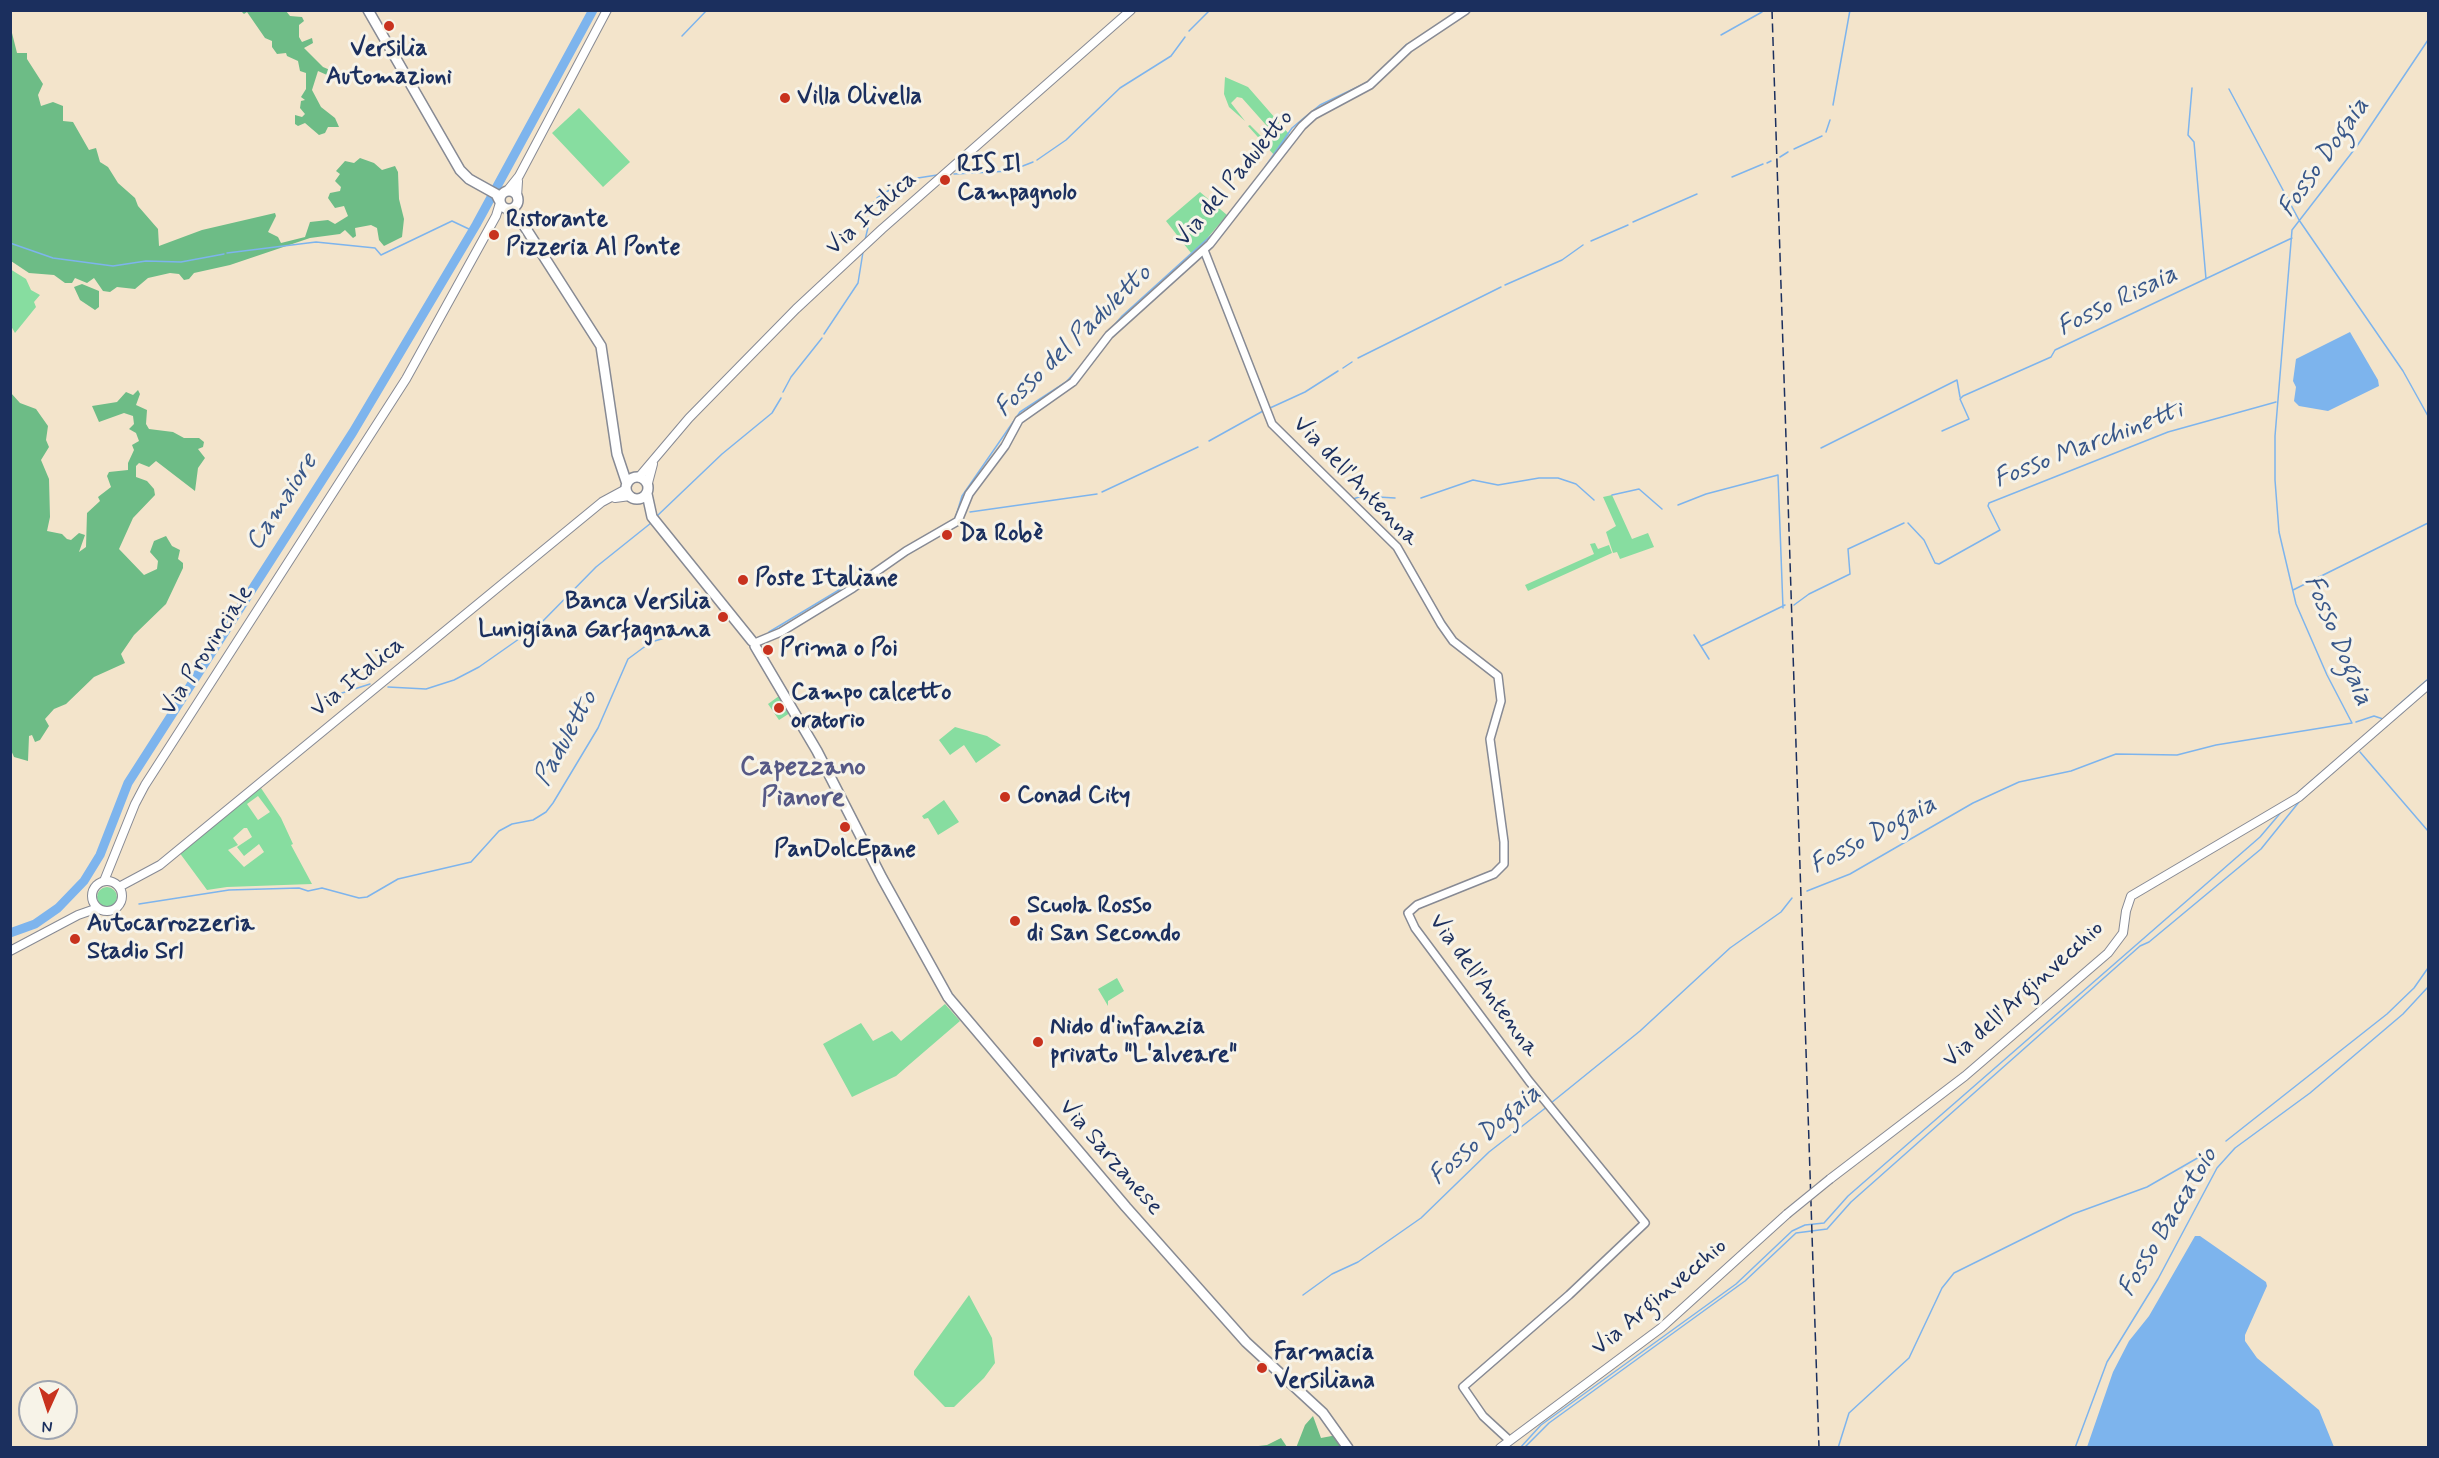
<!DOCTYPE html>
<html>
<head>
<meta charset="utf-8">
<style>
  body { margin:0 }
  #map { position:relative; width:2439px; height:1458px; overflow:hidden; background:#f3e4cb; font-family:Mynerve,sans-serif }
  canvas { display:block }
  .frame { position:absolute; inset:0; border:12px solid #1b2f5e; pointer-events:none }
  .north { position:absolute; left:18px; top:1380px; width:60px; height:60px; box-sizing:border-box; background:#f7f3e8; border:2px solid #9fa5b1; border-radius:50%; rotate:183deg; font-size:16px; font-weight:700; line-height:24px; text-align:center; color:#1b2f5e }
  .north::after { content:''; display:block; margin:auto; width:21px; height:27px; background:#c8321e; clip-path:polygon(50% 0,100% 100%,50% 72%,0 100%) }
</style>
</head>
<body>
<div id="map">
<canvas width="2439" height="1458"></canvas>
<div class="frame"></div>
<div class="north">N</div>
</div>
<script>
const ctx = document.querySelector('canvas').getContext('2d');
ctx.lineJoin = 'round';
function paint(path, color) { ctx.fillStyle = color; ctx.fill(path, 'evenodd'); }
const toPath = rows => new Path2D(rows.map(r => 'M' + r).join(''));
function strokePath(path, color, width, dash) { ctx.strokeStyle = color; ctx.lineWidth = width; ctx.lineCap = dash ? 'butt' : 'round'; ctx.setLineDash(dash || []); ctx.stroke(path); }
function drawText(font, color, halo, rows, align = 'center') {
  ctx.font = font + ' Mynerve,sans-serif'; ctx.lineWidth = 6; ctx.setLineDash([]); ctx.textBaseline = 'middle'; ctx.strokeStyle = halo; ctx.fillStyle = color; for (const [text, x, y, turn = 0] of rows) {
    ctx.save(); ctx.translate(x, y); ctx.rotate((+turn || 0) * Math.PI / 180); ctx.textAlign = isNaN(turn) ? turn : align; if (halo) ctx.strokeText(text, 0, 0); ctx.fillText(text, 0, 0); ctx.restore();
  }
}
paint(toPath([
  [1225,77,1248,87,1289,134,1275,156,1248,126,1250,125,1264,139,1270,140,1274,134,1242,98,1237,97,1231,103,1245,121,1229,107,1224,94],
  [579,108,630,162,603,187,552,133],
  [1200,192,1227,215,1204,242,1191,253,1166,221],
  [10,269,26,279,31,290,40,295,34,302,36,307,15,333,11,326],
  [1612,495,1632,539,1648,533,1654,547,1620,559,1617,552,1613,553,1606,532,1616,526,1603,497],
  [1595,543,1598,549,1609,545,1612,553,1528,591,1525,585,1594,554,1590,544],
  [779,696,790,713,779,720,768,704],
  [955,727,987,736,1001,745,976,763,964,745,950,755,939,740],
  [259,785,281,818,293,844,291,845,312,884,227,887,207,890,179,852],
  [258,796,270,812,258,820,247,804],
  [244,828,247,828,252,837,237,847,244,856,259,844,264,852,244,867,228,850,238,845,233,838],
  [944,800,959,822,938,835,928,818,924,819,922,816],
  '97 897a10 10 0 1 1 20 0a10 10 0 1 1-20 0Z',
  [1117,978,1124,991,1108,1001,1108,1006,1098,989],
  [945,1004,960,1021,896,1076,852,1097,823,1044,861,1023,873,1041,892,1031,901,1041],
  [969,1295,992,1338,995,1363,984,1378,954,1407,945,1407,914,1375,914,1371]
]), '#87dda0');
paint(toPath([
  [241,11,286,11,290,16,302,17,304,21,299,25,299,37,302,42,312,38,313,43,304,48,323,67,330,70,327,75,318,71,312,90,321,107,335,118,339,127,328,127,325,133,319,135,305,123,298,126,295,124,295,115,302,117,305,114,300,108,301,101,305,100,301,97,306,89,306,73,300,71,298,61,287,56,286,53,277,54,272,47,272,41,265,38,247,12,244,14],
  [11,29,17,53,27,53,27,59,43,84,38,95,41,106,53,102,63,106,63,121,73,122,89,150,96,148,100,162,108,167,118,183,135,198,138,206,158,229,159,246,202,230,275,213,276,216,268,232,278,237,281,243,305,237,310,222,328,220,335,224,348,216,344,206,335,208,328,198,330,193,340,191,341,187,335,181,340,174,336,171,345,161,354,163,360,158,374,163,382,170,395,166,398,172,399,199,404,219,402,237,384,246,379,240,377,228,371,225,355,228,356,236,353,238,345,230,340,234,310,238,230,265,194,273,189,279,184,280,179,274,170,273,148,278,135,289,117,287,110,292,103,291,94,278,87,283,75,278,72,283,65,283,54,275,29,273,11,261],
  [82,284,99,291,99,307,95,310,80,300,74,287],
  [138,390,140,394,136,405,147,410,146,424,149,429,173,432,184,438,199,438,204,442,203,447,198,449,205,458,198,468,195,491,156,461,149,467,139,463,136,466,136,477,147,481,154,489,155,495,133,518,119,549,144,575,157,569,158,561,150,552,154,541,166,536,172,546,180,550,178,559,183,563,183,568,166,604,134,635,121,654,125,663,94,677,66,704,54,709,45,719,49,726,40,740,35,742,32,735,29,736,28,761,14,757,10,748,11,393,20,403,36,409,48,426,46,440,49,447,41,460,49,479,50,517,47,531,62,534,67,539,71,540,79,533,85,535,79,552,86,547,87,513,100,501,98,497,111,487,107,476,109,472,128,470,128,463,134,450,132,445,139,441,136,433,129,429,134,424,133,416,124,413,99,422,92,406,117,402,126,392,133,395],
  [1313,1416,1321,1438,1337,1435,1346,1448,1296,1448,1305,1425],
  [1281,1438,1287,1447,1250,1447,1267,1445]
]), '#6dbc86');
paint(toPath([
  [2350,332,2378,380,2379,386,2328,411,2299,406,2294,401,2296,387,2293,381,2296,359],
  [2195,1236,2200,1236,2266,1282,2267,1286,2245,1335,2245,1341,2257,1358,2319,1410,2334,1447,2087,1447,2113,1372,2129,1341,2149,1316]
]), '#7db4ed');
strokePath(toPath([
  [1443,21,1451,16],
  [1189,31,1210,10],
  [1721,35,1762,12],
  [682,36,707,10],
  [1388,63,1406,45,1422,36],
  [1375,75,1383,68],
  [2192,88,2188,135,2194,142,2206,279],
  [2229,89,2299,220,2403,371,2428,416],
  [1833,105,1850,10],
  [1826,132,1830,120],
  [1794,149,1822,136],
  [1780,157,1788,152],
  [1037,160,1066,140,1120,88,1171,56,1185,37],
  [1767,163,1771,161],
  [1265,167,1292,128,1305,117,1320,105,1370,81],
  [954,174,1010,171,1033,162],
  [1732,177,1763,164],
  [877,198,905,180,937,175],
  [1633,222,1697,194],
  [865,240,874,202],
  [1591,241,1628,225],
  [10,243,53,258,113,266,146,261,181,262,224,254],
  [227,253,316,242,375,248,381,255,452,221,471,230],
  [1505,285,1562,260,1583,245],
  [824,334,858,283,863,252],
  [1358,358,1501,287],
  [1085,360,1122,316,1216,231],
  [1343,368,1352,362],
  [783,392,791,377,822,338],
  [1270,408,1305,392,1338,371],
  [1942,431,1969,419,1960,399,1963,396,2051,357,2055,350,2292,238],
  [1209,441,1263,411],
  [1821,448,1957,380,1960,397],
  [1102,492,1198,447],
  [1612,495,1639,489,1662,509],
  [1421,498,1473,480,1498,485,1539,478,1558,478,1576,484,1594,500],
  [1353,499,1362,496,1395,498],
  [1678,505,1706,494,1778,475,1783,608],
  [970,512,1097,494],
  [657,516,722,454,772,413,781,398],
  [955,519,962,496,1020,412,1066,382,1081,366],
  [1908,523,1924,540,1935,563,1939,564,2000,530,1988,506,1989,503,2168,432,2276,402],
  [905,548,927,535],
  [2293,590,2428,523],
  [1794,605,1809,594,1850,574,1848,549,1904,523],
  [539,625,596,567,651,523],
  [769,632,869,572],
  [1694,635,1709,659],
  [1701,646,1785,605],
  [388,687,426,689,454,680,479,667,536,627],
  [342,693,370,684],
  [2395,708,2428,679],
  [2356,722,2374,716,2383,719],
  [2360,752,2428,831],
  [2295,795,2344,753],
  [1807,891,1850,874,1973,803,2019,782,2071,771,2116,754,2177,755,2216,745,2352,723,2327,675,2296,604,2279,532,2275,480,2275,436,2292,230,2357,146,2428,40],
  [139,904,229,890,299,888,308,891,322,888,359,898,367,897,398,879,471,862,499,831,512,824,533,820,546,812,553,803,598,728,628,659,651,642,686,632,704,632],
  [1551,1103,1640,1031,1730,948,1781,912,1792,898],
  [2226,1141,2387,1014,2414,988,2428,968],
  [1303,1295,1332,1274,1358,1262,1421,1218,1489,1152,1548,1106],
  [1520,1448,1541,1425,1736,1284,1792,1231,1805,1225,1824,1223,1848,1196,2260,837,2283,810],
  [1524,1448,1549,1423,1745,1281,1796,1233,1827,1229,1851,1202,2140,946,2149,942,2261,849,2299,802,2412,704],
  [1838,1448,1849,1413,1909,1358,1942,1288,1954,1273,2073,1214,2147,1187,2208,1152],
  [2075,1448,2107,1362,2158,1279,2217,1168,2235,1148,2310,1093,2403,1014,2428,987]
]), '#7db4ed', 1.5);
strokePath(toPath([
  [10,933,35,924,58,908,84,881,100,855,128,783,353,432,476,225,593,10]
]), '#7db4ed', 9);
const tertiary = toPath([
  [1204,250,1272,424,1397,547,1441,624,1453,641,1498,676,1501,701,1490,739,1504,842,1504,864,1494,874,1417,905,1408,913,1415,928,1529,1081,1645,1223,1569,1295,1463,1387,1483,1416,1509,1440],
  [757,642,781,632,853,588,906,551,958,521,969,494,1005,446,1019,420,1073,382,1109,335,1210,244,1302,126,1314,115,1370,85,1409,48,1466,10]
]);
const secondary = toPath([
  [507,191,519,176,607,10],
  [517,197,518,181],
  [639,477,689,418,796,309,882,229,1131,10],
  [648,483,653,464],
  [615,498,630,496],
  [104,881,135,804,145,785,406,379,496,216,500,203],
  '92 896a15 15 0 1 1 30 0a15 15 0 1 1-30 0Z',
  [119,887,160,865,602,502,626,489],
  [10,951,78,915,98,908],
  [1830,1179,1965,1076,2108,953,2123,933,2126,911,2131,896,2299,797,2428,685],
  [1500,1448,1661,1328,1787,1214]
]);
const primary = toPath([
  [368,10,460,170,469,179,496,194,499,200],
  '500 200a9 9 0 1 1 18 0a9 9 0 1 1-18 0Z',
  [507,209,523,224,601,346,617,454,627,484],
  '626 488a11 11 0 1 1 22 0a11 11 0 1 1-22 0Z',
  [647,494,652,517,752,641],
  [755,646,817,751,882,878,948,997,1126,1207,1246,1342,1323,1413,1348,1448]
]);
strokePath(tertiary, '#878a94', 10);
strokePath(secondary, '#878a94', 10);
strokePath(primary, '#878a94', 12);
strokePath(tertiary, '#fff', 7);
strokePath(secondary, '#fff', 8);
strokePath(primary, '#fff', 9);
strokePath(toPath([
  [1772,10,1819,1448]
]), '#1b2f5e', 1.5, [9, 4.5]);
const secondaryBridge = toPath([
  [1787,1214,1830,1179]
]);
strokePath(secondaryBridge, '#878a94', 10, []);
strokePath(secondaryBridge, '#fff', 8);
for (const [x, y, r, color] of [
  [389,26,6,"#c8321e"],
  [785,98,6,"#c8321e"],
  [945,180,6,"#c8321e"],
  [494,235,6,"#c8321e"],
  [947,535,6,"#c8321e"],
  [743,580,6,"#c8321e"],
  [723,617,6,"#c8321e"],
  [768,650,6,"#c8321e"],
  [779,708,6,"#c8321e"],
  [1005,797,6,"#c8321e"],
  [845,827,6,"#c8321e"],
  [1015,921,6,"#c8321e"],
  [75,939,6,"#c8321e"],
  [1038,1042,6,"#c8321e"],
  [1262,1368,6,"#c8321e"]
]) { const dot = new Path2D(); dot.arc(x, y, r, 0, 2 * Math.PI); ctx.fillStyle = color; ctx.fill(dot); strokePath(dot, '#f7f3e8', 2); }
drawText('bold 24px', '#1b2f5e', '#f7f3e8', [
  ["Versilia",389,50,"center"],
  ["Automazioni",389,78,"center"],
  ["Villa Olivella",797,98],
  ["RIS Il",957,166],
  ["Campagnolo",957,194],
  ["Ristorante",506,221],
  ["Pizzeria Al Ponte",506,249],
  ["Da Robè",959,535],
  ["Poste Italiane",755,580],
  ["Banca Versilia",711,603,"right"],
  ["Lunigiana Garfagnana",711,631,"right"],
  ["Prima o Poi",780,650],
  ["Campo calcetto",791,694],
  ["oratorio",791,722],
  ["Conad City",1017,797],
  ["PanDolcEpane",845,851,"center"],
  ["Scuola Rosso",1027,907],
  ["di San Secondo",1027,935],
  ["Autocarrozzeria",87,925],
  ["Stadio Srl",87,953],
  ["Nido d'infanzia",1050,1028],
  ["privato \"L'alveare\"",1050,1056],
  ["Farmacia",1274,1354],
  ["Versiliana",1274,1382]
], 'left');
drawText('24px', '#1b2f5e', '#f7f3e8', [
  ["Via del Paduletto",1235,179,-50],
  ["Via Italica",872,214,-42],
  ["Via dell'Antenna",1355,482,46],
  ["Via Provinciale",208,651,-57],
  ["Via Italica",358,678,-39],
  ["Via dell'Antenna",1483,986,54],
  ["Via dell'Arginvecchio",2024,995,-42],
  ["Via Sarzanese",1110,1158,49],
  ["Via Arginvecchio",1660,1298,-40]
]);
drawText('italic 26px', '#385789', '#f7f3e8', [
  ["Fosso Dogaia",2325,158,-55],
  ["Fosso Risaia",2118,302,-26],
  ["Fosso del Paduletto",1074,342,-44],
  ["Fosso Marchinetti",2089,446,-21],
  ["Camaiore",283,503,-57],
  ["Fosso Dogaia",2337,641,67],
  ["Paduletto",567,739,-61],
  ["Fosso Dogaia",1874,836,-28],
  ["Fosso Dogaia",1486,1136,-41],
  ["Fosso Baccatoio",2169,1223,-59]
]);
drawText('bold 27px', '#565986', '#f7f3e8', [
  ["Capezzano",803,768],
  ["Pianore",803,799]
]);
</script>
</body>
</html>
